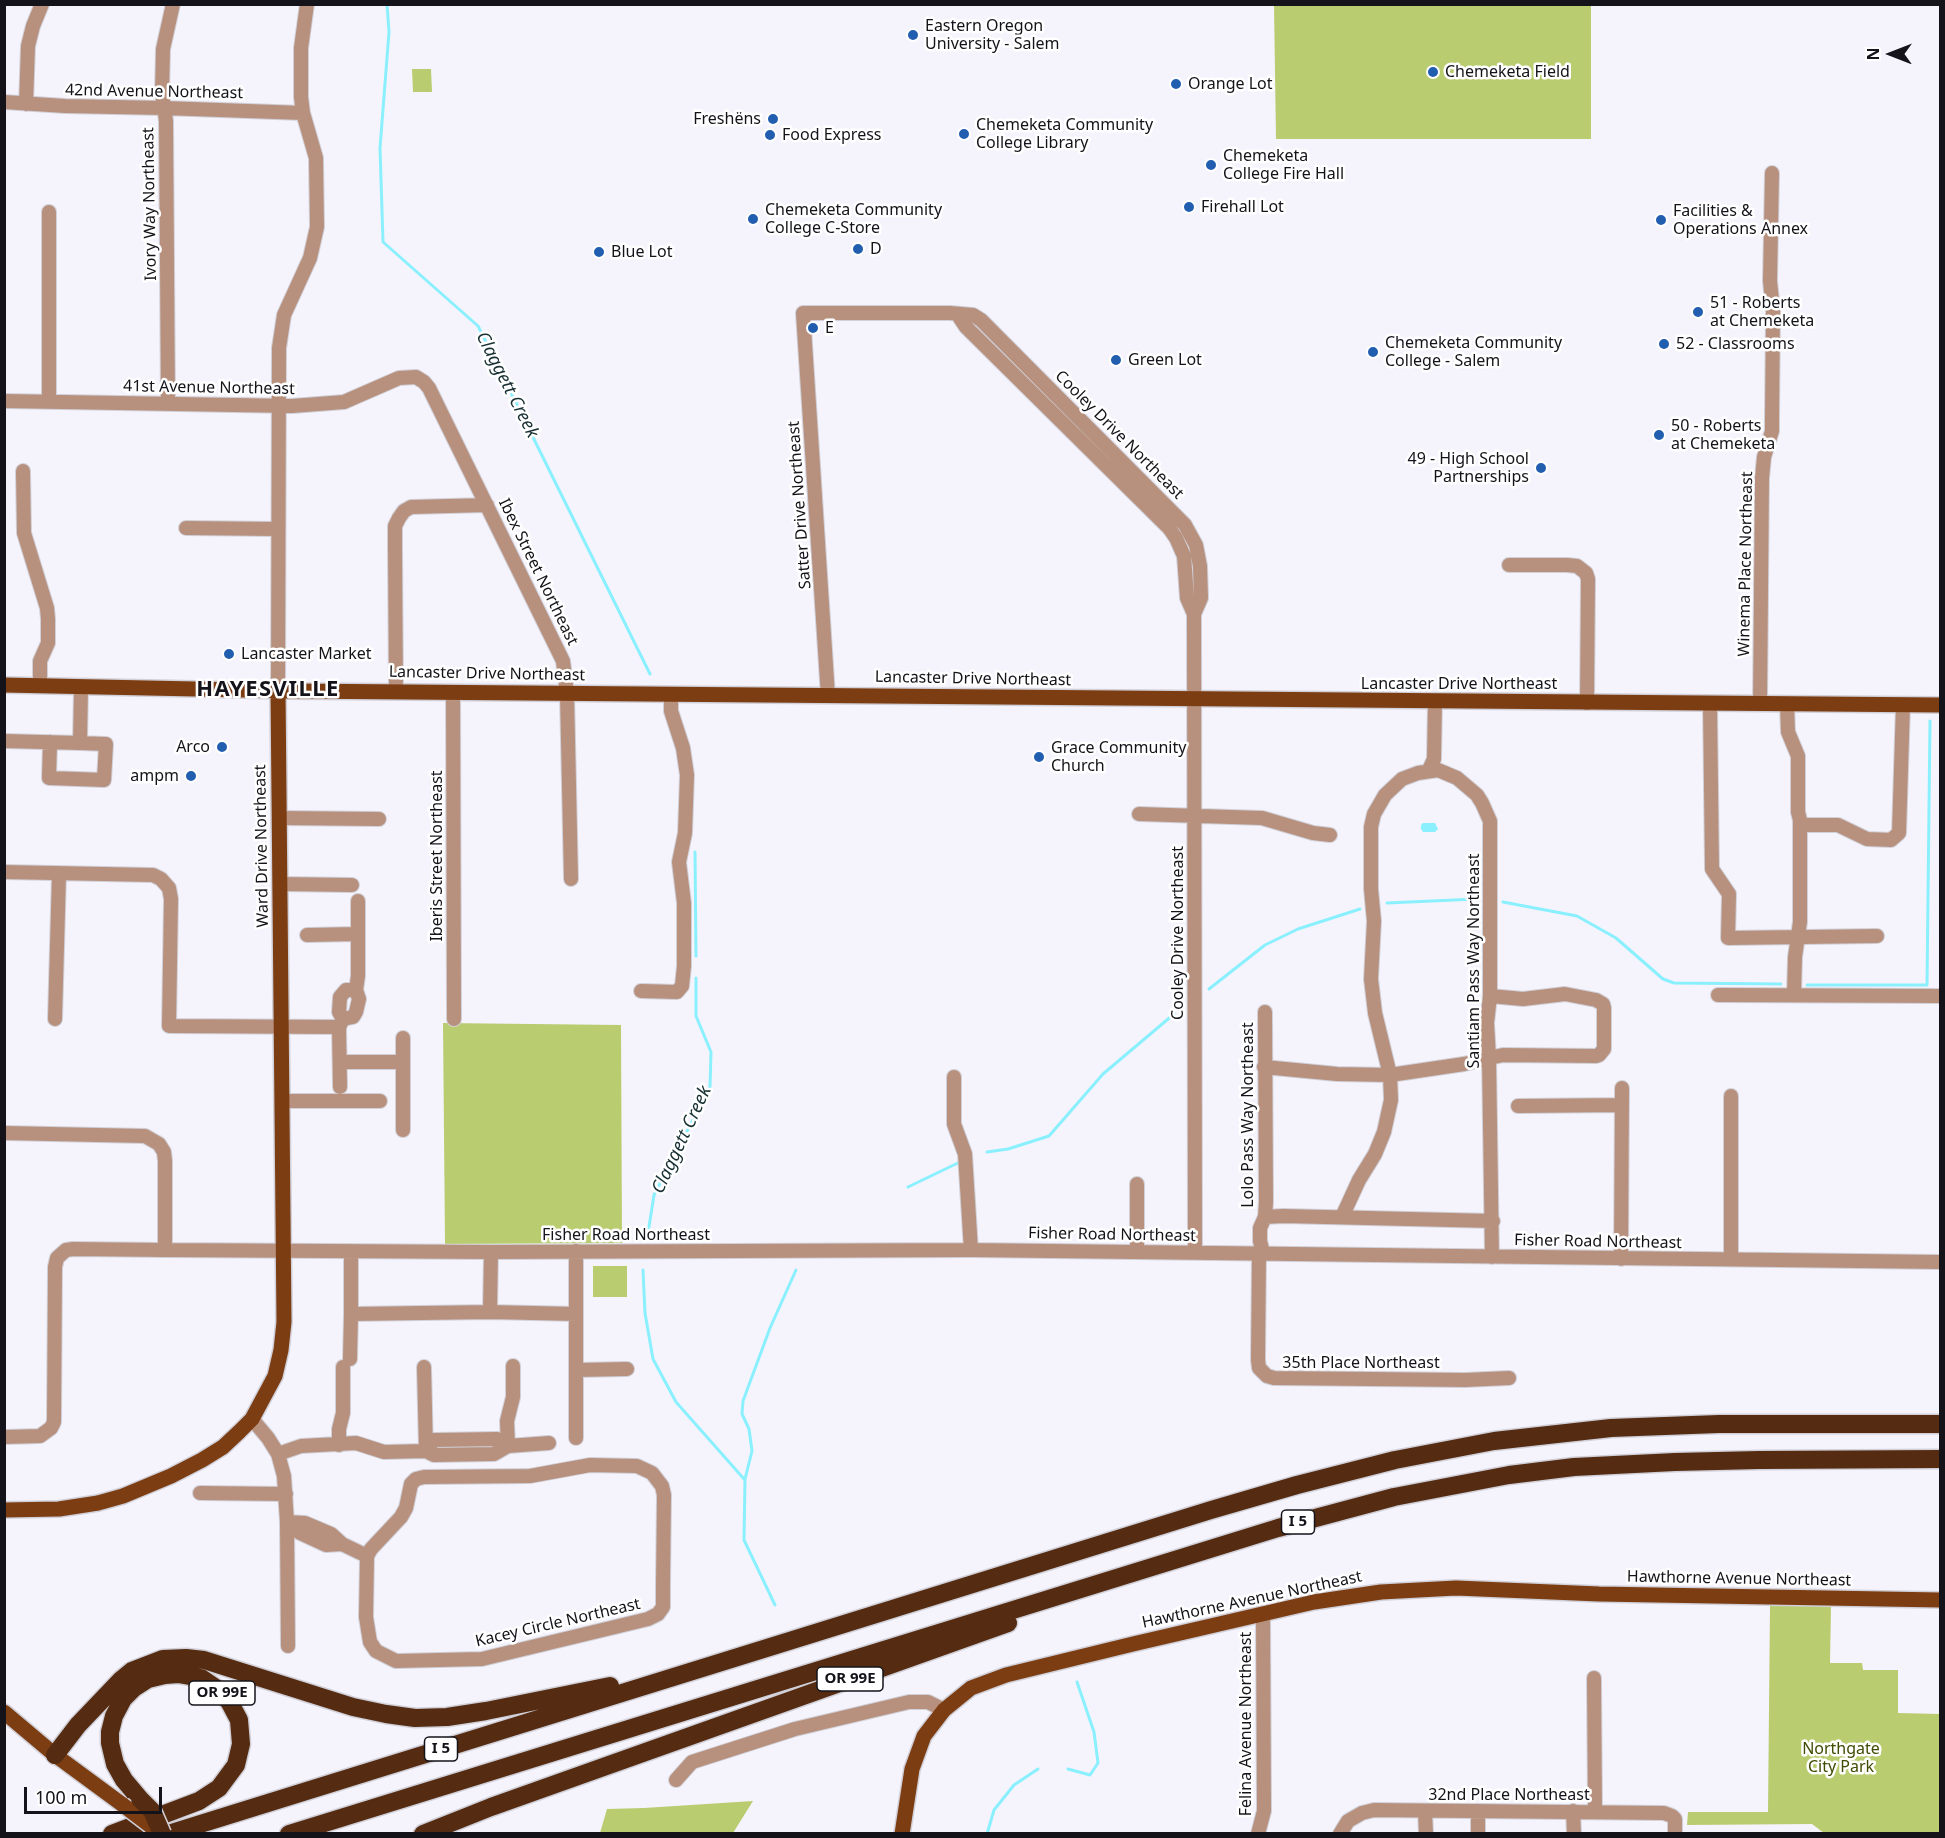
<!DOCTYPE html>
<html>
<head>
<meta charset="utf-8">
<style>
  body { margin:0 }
  #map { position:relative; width:1945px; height:1838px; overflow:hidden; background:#f5f4fd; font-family:"Noto Sans",sans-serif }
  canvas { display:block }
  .frame { position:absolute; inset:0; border:6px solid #141319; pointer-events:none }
  .north { position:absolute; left:1861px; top:24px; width:60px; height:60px; -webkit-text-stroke:4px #fff; paint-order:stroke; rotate:270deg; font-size:16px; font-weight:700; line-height:24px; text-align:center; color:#141319 }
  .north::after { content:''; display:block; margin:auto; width:21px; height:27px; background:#141319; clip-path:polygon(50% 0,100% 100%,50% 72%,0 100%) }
  .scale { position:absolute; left:24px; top:1787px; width:138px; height:27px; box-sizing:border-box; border:3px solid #141319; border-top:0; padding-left:8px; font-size:18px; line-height:21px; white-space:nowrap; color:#141319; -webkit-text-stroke:4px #fff; paint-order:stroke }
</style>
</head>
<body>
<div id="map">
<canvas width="1945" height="1838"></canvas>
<div class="frame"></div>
<div class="north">N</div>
<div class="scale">100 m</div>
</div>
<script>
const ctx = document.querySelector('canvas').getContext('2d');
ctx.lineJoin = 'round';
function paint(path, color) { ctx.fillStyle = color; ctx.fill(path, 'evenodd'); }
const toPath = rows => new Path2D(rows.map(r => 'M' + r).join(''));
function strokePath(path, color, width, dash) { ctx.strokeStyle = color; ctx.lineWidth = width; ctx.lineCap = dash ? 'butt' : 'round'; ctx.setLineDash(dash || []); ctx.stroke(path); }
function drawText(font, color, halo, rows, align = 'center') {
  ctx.font = font + ' "Noto Sans",sans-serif'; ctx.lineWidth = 5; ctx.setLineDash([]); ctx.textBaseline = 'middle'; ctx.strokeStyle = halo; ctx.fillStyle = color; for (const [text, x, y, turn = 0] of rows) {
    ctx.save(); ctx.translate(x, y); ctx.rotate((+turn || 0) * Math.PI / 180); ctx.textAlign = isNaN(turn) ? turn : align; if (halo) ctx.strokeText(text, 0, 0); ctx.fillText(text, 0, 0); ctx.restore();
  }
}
paint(toPath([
  [1274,5,1591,5,1591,139,1276,139],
  [412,69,431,69,432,92,413,92],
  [443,1023,621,1025,622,1243,445,1244],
  [593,1266,627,1266,627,1297,593,1297],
  [1770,1606,1831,1606,1830,1663,1862,1663,1863,1670,1898,1670,1898,1713,1940,1714,1940,1833,1824,1833,1812,1824,1687,1825,1688,1812,1768,1812],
  [753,1801,733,1833,600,1833,607,1809,644,1808]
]), '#b9cc70');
paint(toPath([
  [1423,823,1435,823,1438,829,1435,832,1423,832,1421,829,1421,825]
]), '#8af0fe');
strokePath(toPath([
  [387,4,389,32,380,148,383,242,478,326,650,674],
  [695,852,696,956],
  [1503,902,1577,916,1616,938,1663,979,1674,983,1781,984],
  [1387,903,1477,899],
  [1807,985,1927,985,1930,721],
  [1209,989,1265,945,1298,929,1360,909],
  [987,1152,1008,1149,1049,1136,1103,1074,1174,1014],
  [908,1187,962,1161],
  [648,1233,654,1195,710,1087,711,1052,696,1016,696,978],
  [643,1270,645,1313,653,1359,676,1402,744,1479],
  [775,1605,744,1540,745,1479,752,1451,749,1429,742,1414,743,1401,770,1328,796,1270],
  [1068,1769,1090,1775,1098,1763,1094,1732,1077,1682],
  [987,1834,994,1810,1014,1785,1038,1769]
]), '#8af0fe', 3);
const minor = toPath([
  [4,102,65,106,164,108,303,113],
  [26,104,28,46,33,26,42,4],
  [958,315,966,327,1169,528,1176,538,1184,556,1187,598,1194,614,1195,1253],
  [4,401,292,406,344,402,399,378,416,377,424,382,429,388,563,661,567,693,571,879],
  [49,402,49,212],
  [168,404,166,121,162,93,163,49,173,4],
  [23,471,24,533,47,608,48,619,48,643,40,661,40,685],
  [186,528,278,529],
  [1509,565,1567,565,1577,566,1586,573,1588,579,1587,703],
  [278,690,279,348,284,315,310,258,317,227,316,158,303,113,301,97,301,48,307,4],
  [396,692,395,547,395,526,399,518,404,511,411,507,487,505],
  [453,692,454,1019],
  [828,696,803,313,950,313,973,315,981,320,1185,525,1196,545,1200,566,1201,598,1194,614],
  [1710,704,1712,869,1729,894,1728,938,1877,936],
  [1760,704,1762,478,1764,457,1772,431,1772,419,1773,310,1770,281,1772,173],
  [1787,704,1788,732,1798,756,1798,812,1800,820,1800,922,1795,957,1794,995],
  [4,741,80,743,106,744,104,780,49,778,50,742],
  [80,743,81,687],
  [1429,770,1434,759,1435,701],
  [1139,814,1262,818,1313,833,1330,835],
  [279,818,379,819],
  [1800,825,1838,825,1867,839,1891,840,1899,833,1903,705],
  [4,872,153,875,161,879,169,888,171,899,169,1026,339,1027],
  [280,884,352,885],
  [307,935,357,934],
  [356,990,346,990,340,997,339,1012,343,1019,353,1017,356,1012,359,999,356,990,358,976,358,901],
  [641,991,677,992,682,986,684,966,684,903,679,862,685,833,687,775,683,748,671,711,671,694],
  [1718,995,1940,996],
  [55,1019,59,874],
  [403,1038,403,1130],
  [340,1062,403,1062],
  [1264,1067,1337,1074,1390,1075,1464,1064,1503,1055,1596,1056,1599,1055,1604,1049,1604,1008,1603,1004,1596,1000,1565,994,1523,999,1490,996],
  [954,1077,954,1124,965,1154,971,1250],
  [340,1087,339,1027,342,1021],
  [1731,1096,1731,1259],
  [282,1101,380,1101],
  [1518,1106,1622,1105],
  [4,1133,145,1136,159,1144,164,1152,165,1161,165,1250,73,1249,66,1250,57,1258,55,1267,54,1422,51,1428,40,1436,4,1437],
  [1137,1184,1137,1252],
  [1265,1217,1283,1216,1493,1221],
  [1342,1217,1359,1180,1375,1154,1384,1132,1391,1100,1390,1075,1375,1013,1371,979,1374,921,1371,889,1371,827,1374,814,1385,795,1402,779,1418,773,1438,770,1457,778,1477,795,1482,803,1490,821,1490,996,1487,1023,1489,1058,1492,1257],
  [165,1250,491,1252,971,1250,1940,1262],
  [351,1252,351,1314,490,1312,491,1252],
  [1259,1253,1258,1360,1259,1368,1267,1376,1274,1378,1465,1380,1509,1378],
  [1263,1253,1260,1241,1260,1228,1265,1217,1266,1202,1265,1012],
  [1621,1259,1622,1088],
  [490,1312,576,1314,576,1438],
  [576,1314,576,1251],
  [350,1359,351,1314],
  [424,1367,426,1451],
  [576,1370,627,1369],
  [252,1419,268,1438,278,1454,284,1476,287,1522,288,1646],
  [339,1445,339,1429,343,1413,343,1367],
  [508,1446,507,1421,513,1397,513,1366],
  [426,1451,434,1440,497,1439,508,1446],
  [278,1454,301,1446,356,1443,384,1452,426,1451,434,1455,494,1454,508,1446,549,1443],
  [590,1465,637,1466,652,1473,662,1486,664,1495,663,1586,663,1607,658,1614,648,1619,482,1659,396,1661,376,1651,370,1642,366,1617,367,1556,371,1549,401,1517,406,1508,411,1484,416,1479,424,1477,530,1476,590,1465],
  [200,1493,286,1494],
  [287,1522,305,1523,331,1534,342,1544,367,1556],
  [287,1522,300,1533,326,1545,342,1544],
  [1594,1678,1595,1812],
  [676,1780,692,1762,795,1729,909,1702,928,1702,944,1710],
  [1425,1811,1426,1834],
  [1478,1811,1478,1834],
  [1573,1811,1574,1834],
  [1258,1834,1264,1811,1263,1614],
  [1340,1834,1348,1821,1362,1813,1374,1810,1664,1813,1672,1816,1675,1819,1675,1834]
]);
const major = toPath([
  [4,685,291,691,1940,705],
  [4,1510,59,1509,98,1503,123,1496,171,1476,202,1460,223,1447,239,1432,252,1419,275,1376,281,1350,284,1322,278,690],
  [4,1712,55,1755,123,1805],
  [902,1834,912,1769,924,1736,944,1710,971,1688,1006,1675,1133,1644,1314,1602,1381,1592,1456,1588,1599,1594,1940,1600]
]);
const highway = toPath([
  [55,1755,78,1725,121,1680,132,1671,163,1659,186,1658,204,1660,353,1707,386,1714,415,1718,447,1717,486,1711,610,1686],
  [112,1834,199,1801,219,1788,236,1765,241,1744,239,1720,230,1703,223,1693,201,1678,178,1674,165,1675,148,1679,134,1688,123,1699,114,1716,110,1732,110,1743,115,1764,124,1780,140,1799],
  [168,1834,1211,1510,1297,1485,1395,1460,1494,1441,1611,1428,1719,1424,1940,1424],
  [289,1834,1278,1528,1394,1497,1509,1475,1574,1467,1675,1462,1759,1460,1940,1459],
  [423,1834,491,1807,1008,1623]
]);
strokePath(minor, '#d1d0d9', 16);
strokePath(major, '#d1d0d9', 18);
strokePath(highway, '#d1d0d9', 21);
strokePath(minor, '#b7917d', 14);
strokePath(major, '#7d3d12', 15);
strokePath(highway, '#552c11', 18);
const majorBridge = toPath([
  [123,1805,161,1834]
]);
const highwayBridge = toPath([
  [140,1799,152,1811,162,1834]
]);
strokePath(majorBridge, '#d1d0d9', 18, []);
strokePath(highwayBridge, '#d1d0d9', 21, []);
strokePath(majorBridge, '#7d3d12', 15);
strokePath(highwayBridge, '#552c11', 18);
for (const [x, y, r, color] of [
  [913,35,6,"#225eaf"],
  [1433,72,6,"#225eaf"],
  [1176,84,6,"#225eaf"],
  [773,119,6,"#225eaf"],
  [964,134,6,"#225eaf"],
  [770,135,6,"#225eaf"],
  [1211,165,6,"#225eaf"],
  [1189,207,6,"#225eaf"],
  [753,219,6,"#225eaf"],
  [1661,220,6,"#225eaf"],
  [858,249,6,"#225eaf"],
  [599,252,6,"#225eaf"],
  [1698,312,6,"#225eaf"],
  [813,328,6,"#225eaf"],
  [1664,344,6,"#225eaf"],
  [1373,352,6,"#225eaf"],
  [1116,360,6,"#225eaf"],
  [1659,435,6,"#225eaf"],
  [1541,468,6,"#225eaf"],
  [229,654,6,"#225eaf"],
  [222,747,6,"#225eaf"],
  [1039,757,6,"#225eaf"],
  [191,776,6,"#225eaf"]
]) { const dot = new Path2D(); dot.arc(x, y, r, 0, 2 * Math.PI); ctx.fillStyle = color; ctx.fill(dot); strokePath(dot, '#fff', 2); }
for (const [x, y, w] of [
  [1298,1522,33],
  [850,1679,66],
  [222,1693,66],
  [441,1749,33]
]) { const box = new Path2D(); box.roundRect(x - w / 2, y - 12, w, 24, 4.5); ctx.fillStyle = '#fff'; ctx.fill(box); strokePath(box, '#141319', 1.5); }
drawText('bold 15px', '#141319', null, [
  ["I 5",1298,1522],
  ["OR 99E",850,1679],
  ["OR 99E",222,1693],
  ["I 5",441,1749]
]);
drawText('16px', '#141319', '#fff', [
  ["Eastern Oregon",925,26],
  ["University - Salem",925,44],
  ["Chemeketa Field",1445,72],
  ["Orange Lot",1188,84],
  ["Freshëns",761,119,"right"],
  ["Chemeketa Community",976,125],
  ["College Library",976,143],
  ["Food Express",782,135],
  ["Chemeketa",1223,156],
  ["College Fire Hall",1223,174],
  ["Firehall Lot",1201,207],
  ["Chemeketa Community",765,210],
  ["College C-Store",765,228],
  ["Facilities &",1673,211],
  ["Operations Annex",1673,229],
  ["D",870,249],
  ["Blue Lot",611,252],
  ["51 - Roberts",1710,303],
  ["at Chemeketa",1710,321],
  ["E",825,328],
  ["Chemeketa Community",1385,343],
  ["College - Salem",1385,361],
  ["52 - Classrooms",1676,344],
  ["Green Lot",1128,360],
  ["50 - Roberts",1671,426],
  ["at Chemeketa",1671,444],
  ["49 - High School",1529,459,"right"],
  ["Partnerships",1529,477,"right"],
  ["Lancaster Market",241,654],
  ["Arco",210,747,"right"],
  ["Grace Community",1051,748],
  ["Church",1051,766],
  ["ampm",179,776,"right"]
], 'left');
drawText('16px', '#141319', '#fff', [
  ["42nd Avenue Northeast",154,92,1],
  ["Ivory Way Northeast",150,204,-91],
  ["41st Avenue Northeast",209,388,1],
  ["Cooley Drive Northeast",1119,435,45],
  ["Satter Drive Northeast",800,505,-94],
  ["Winema Place Northeast",1746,564,-89],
  ["Ibex Street Northeast",538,572,64],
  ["Lancaster Drive Northeast",487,674,1],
  ["Lancaster Drive Northeast",973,679,1],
  ["Lancaster Drive Northeast",1459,684],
  ["Ward Drive Northeast",262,846,-91],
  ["Iberis Street Northeast",437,856,-90],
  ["Cooley Drive Northeast",1178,933,-90],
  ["Santiam Pass Way Northeast",1474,961,-90],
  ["Lolo Pass Way Northeast",1248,1115,-90],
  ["Fisher Road Northeast",626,1235],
  ["Fisher Road Northeast",1112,1235,1],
  ["Fisher Road Northeast",1598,1242,1],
  ["35th Place Northeast",1361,1363],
  ["Hawthorne Avenue Northeast",1739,1579,1],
  ["Hawthorne Avenue Northeast",1252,1600,-12],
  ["Kacey Circle Northeast",558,1623,-13],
  ["Felina Avenue Northeast",1246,1724,-90],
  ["32nd Place Northeast",1509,1795]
]);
drawText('16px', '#414b02', '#fff', [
  ["Northgate",1841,1749],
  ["City Park",1841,1767]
]);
drawText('italic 18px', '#183033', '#fff', [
  ["Claggett Creek",507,385,63],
  ["Claggett Creek",682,1140,-65]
]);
ctx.letterSpacing = '1.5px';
drawText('bold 22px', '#141319', '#fff', [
  ["HAYESVILLE",268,690]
]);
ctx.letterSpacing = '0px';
</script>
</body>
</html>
